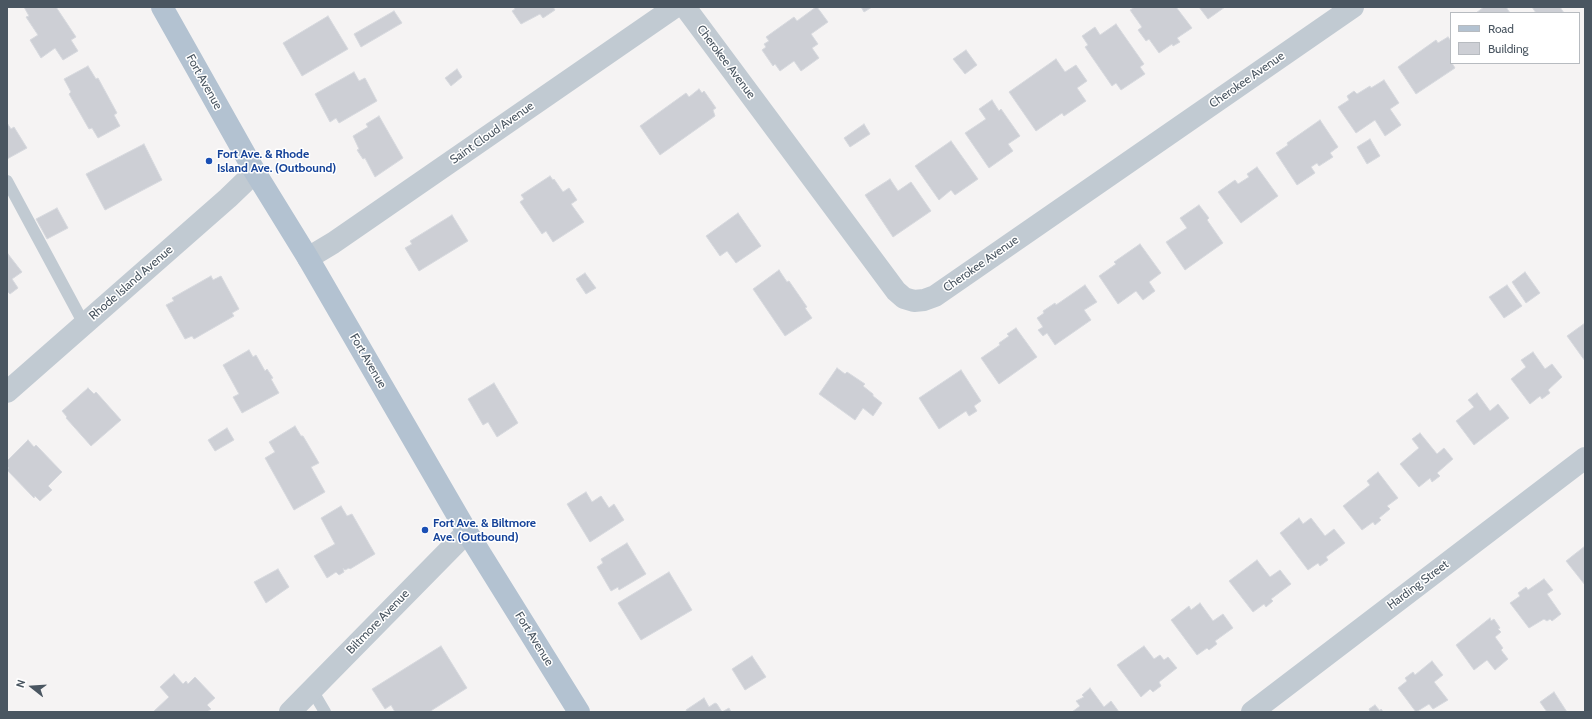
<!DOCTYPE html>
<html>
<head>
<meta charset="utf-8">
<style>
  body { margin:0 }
  #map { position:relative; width:1592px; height:719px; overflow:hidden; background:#f5f3f3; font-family:Cabin,sans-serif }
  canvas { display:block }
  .frame { position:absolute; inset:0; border:8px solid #4a5661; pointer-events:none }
  .legend { position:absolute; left:1450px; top:12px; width:130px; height:52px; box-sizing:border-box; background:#fff; border:1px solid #b7bbc0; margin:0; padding:5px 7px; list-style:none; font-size:12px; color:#4a5661 }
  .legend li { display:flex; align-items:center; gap:8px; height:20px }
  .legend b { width:20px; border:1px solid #b7bbc0 }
  .north { position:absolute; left:12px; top:667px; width:40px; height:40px; -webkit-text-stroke:3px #fff; paint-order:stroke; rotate:287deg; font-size:11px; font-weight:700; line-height:16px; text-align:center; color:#4a5661 }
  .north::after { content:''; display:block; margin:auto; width:14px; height:18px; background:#4a5661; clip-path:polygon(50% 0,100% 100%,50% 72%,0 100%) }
</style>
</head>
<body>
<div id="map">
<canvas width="1592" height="719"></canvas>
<div class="frame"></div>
<ul class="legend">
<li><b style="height:5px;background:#b3c2d1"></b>Road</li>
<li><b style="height:11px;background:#cdcfd5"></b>Building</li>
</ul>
<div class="north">N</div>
</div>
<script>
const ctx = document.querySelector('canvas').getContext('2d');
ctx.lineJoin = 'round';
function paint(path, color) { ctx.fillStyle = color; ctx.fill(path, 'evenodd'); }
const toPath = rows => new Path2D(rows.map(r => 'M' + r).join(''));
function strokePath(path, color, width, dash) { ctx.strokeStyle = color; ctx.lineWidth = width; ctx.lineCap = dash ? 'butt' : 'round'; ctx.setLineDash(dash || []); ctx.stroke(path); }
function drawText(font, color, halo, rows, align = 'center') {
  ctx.font = font + ' Cabin,sans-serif'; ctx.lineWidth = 3; ctx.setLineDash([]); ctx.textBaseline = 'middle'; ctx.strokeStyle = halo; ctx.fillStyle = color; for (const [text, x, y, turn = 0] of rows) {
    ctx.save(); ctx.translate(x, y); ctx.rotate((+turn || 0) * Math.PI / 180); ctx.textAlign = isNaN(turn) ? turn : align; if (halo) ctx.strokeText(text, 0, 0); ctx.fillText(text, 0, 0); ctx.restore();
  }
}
const building = toPath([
  [24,7,56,7,76,37,71,40,78,51,63,60,55,48,41,58,30,40,38,35,26,17,29,16,24,7],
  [514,7,553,7,555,10,543,18,540,14,521,24,512,11,515,9,514,7],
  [816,7,817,7,828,22,811,34,818,44,812,48,819,58,801,71,794,61,780,71,775,64,773,66,762,50,766,47,764,44,769,41,766,37,794,17,797,21,816,7],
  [861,7,872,7,864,12,861,7],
  [1135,7,1176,7,1192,28,1177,38,1180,42,1173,46,1172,44,1159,53,1149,39,1146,41,1138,30,1142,27,1130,10,1135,7],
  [1199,7,1225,7,1208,19,1199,7],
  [1484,7,1506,7,1510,13,1476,13,1484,7],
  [1532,7,1560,7,1564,13,1536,13,1532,7],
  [394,11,402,23,361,47,354,34,394,11],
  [328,16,348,49,302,76,283,43,328,16],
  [1116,24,1144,64,1140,67,1145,74,1121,90,1116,83,1112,86,1085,47,1088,45,1082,36,1095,27,1100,35,1116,24],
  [1448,37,1451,41,1451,59,1450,60,1455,68,1416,94,1398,67,1436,40,1438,43,1448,37],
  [966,50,977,65,965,74,953,59,966,50],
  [1056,59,1065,72,1076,65,1087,81,1077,88,1086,101,1064,116,1062,113,1036,131,1009,92,1056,59],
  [88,66,96,79,98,78,117,113,114,115,120,126,98,138,92,128,89,129,69,94,71,92,64,79,88,66],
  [457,69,462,77,451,86,445,78,457,69],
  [354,72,359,81,365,78,377,101,339,123,336,118,330,122,315,94,354,72],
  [1384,80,1399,103,1390,109,1401,125,1385,136,1375,120,1356,133,1338,107,1349,100,1347,96,1354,91,1357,94,1370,86,1371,88,1384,80],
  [699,89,702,93,704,91,716,108,713,110,715,116,660,155,640,126,686,93,689,97,699,89],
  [992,100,999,111,1001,109,1020,136,1008,144,1013,151,989,168,965,133,986,119,979,109,992,100],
  [379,116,403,158,375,177,365,158,363,159,357,150,359,149,353,136,368,127,366,124,379,116],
  [1320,120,1338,147,1330,153,1333,157,1319,166,1317,163,1311,167,1315,173,1297,185,1276,153,1288,145,1287,143,1320,120],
  [7,123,11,129,14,127,27,148,7,159,7,123],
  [864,124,870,134,850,147,844,138,864,124],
  [1370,139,1380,156,1367,164,1357,147,1370,139],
  [951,141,978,179,955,195,951,190,939,200,915,166,951,141],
  [144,144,162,180,105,210,86,174,144,144],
  [1257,167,1278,196,1241,223,1218,192,1235,180,1238,184,1249,177,1247,174,1257,167],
  [550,176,553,180,554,179,563,192,569,188,577,200,571,204,584,222,553,242,546,231,542,234,520,202,524,199,521,195,550,176],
  [890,179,898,191,911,182,931,211,893,237,865,195,890,179],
  [1199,205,1209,218,1207,220,1223,243,1185,270,1166,242,1187,228,1180,218,1199,205],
  [57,208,68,228,47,239,36,219,57,208],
  [738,213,761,246,736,263,727,251,720,256,706,236,738,213],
  [452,215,468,241,419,271,405,248,412,244,410,241,452,215],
  [1140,244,1161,273,1149,282,1155,291,1143,300,1136,291,1118,304,1099,276,1116,264,1114,262,1140,244],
  [8,254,22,272,12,279,18,288,10,294,7,291,8,254],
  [779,270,787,282,789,281,807,307,805,308,812,318,785,336,753,289,779,270],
  [1525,272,1540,293,1526,303,1512,282,1525,272],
  [585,273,596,288,586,294,576,279,585,273],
  [211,276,213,280,221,276,239,309,232,313,234,316,194,339,192,336,185,339,166,305,174,301,172,298,211,276],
  [1085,285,1097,302,1084,310,1091,320,1055,345,1047,333,1043,336,1038,330,1043,327,1037,318,1044,313,1043,311,1055,303,1056,305,1085,285],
  [1507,285,1522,306,1504,318,1489,297,1507,285],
  [1585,323,1585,361,1567,336,1585,323],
  [1016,328,1037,357,999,384,981,358,1000,345,999,343,1009,336,1007,334,1016,328],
  [249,350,253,357,256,355,265,371,267,369,273,378,271,379,279,393,242,413,233,397,239,394,223,365,249,350],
  [1533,352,1545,369,1552,364,1562,377,1548,390,1550,393,1542,399,1540,396,1530,404,1511,379,1526,367,1521,360,1533,352],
  [837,368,845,374,847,372,865,384,863,386,873,394,873,396,882,403,873,416,863,408,855,420,819,394,837,368],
  [961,370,981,401,974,406,977,411,969,416,966,411,939,429,919,398,961,370],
  [494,383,518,423,497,437,488,422,483,425,468,399,494,383],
  [88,388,94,394,96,392,121,420,91,446,66,418,67,417,62,411,88,388],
  [1477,393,1490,411,1498,404,1509,418,1474,445,1456,421,1474,407,1468,400,1477,393],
  [295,426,301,436,303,436,319,463,311,467,325,492,294,510,265,458,275,452,269,442,295,426],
  [227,428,234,440,215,451,208,440,227,428],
  [1420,433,1437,454,1444,448,1453,459,1437,473,1440,476,1432,482,1430,478,1419,487,1400,464,1419,448,1412,439,1420,433],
  [28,440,34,447,36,445,62,472,48,486,52,490,40,501,35,496,34,498,7,470,9,468,7,467,7,461,28,440],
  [1378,472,1398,498,1387,506,1390,509,1379,518,1381,520,1375,525,1373,522,1362,530,1343,506,1370,485,1367,481,1378,472],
  [586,492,592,502,601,496,609,508,614,504,624,520,590,542,567,504,586,492],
  [341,506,347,516,352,514,375,554,350,569,349,568,345,570,343,568,344,572,339,575,336,572,327,578,314,556,335,544,321,518,341,506],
  [1299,518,1303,524,1311,518,1325,536,1334,529,1345,543,1326,557,1328,560,1320,566,1318,563,1308,570,1280,533,1299,518],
  [627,543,646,574,619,590,618,587,611,591,597,567,603,563,601,559,627,543],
  [1585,546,1585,585,1566,561,1585,546],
  [1257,560,1270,577,1280,570,1291,584,1271,599,1273,601,1266,607,1264,604,1253,612,1229,581,1257,560],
  [278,569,289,587,266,603,254,582,278,569],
  [669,572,692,610,641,640,618,603,669,572],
  [1544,579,1553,590,1547,594,1561,614,1552,621,1550,619,1547,621,1544,619,1529,628,1510,603,1520,596,1518,593,1526,587,1528,590,1544,579],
  [1200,603,1213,621,1223,614,1233,628,1215,641,1217,644,1209,650,1207,648,1197,655,1171,620,1189,606,1191,610,1200,603],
  [1490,618,1491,621,1494,619,1500,628,1498,629,1501,632,1495,637,1503,648,1501,650,1508,659,1495,670,1487,660,1474,670,1456,645,1490,618],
  [441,646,467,688,429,712,395,712,391,705,385,709,372,689,441,646],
  [1144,646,1154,659,1160,655,1164,660,1168,657,1177,668,1159,682,1161,686,1153,692,1150,689,1141,697,1117,665,1144,646],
  [752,656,766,677,745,690,732,669,752,656],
  [1432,661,1443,675,1434,682,1448,700,1433,709,1429,704,1416,712,1398,688,1407,681,1405,678,1413,672,1415,675,1432,661],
  [174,674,183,684,186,681,188,684,195,677,215,698,207,705,211,709,207,712,153,712,169,697,160,687,174,674],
  [1090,688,1104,707,1111,701,1119,712,1072,712,1080,706,1076,701,1084,697,1082,695,1090,688],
  [1554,692,1567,712,1547,712,1540,702,1554,692],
  [704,698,709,707,715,703,717,704,722,712,729,708,731,712,687,712,686,710,704,698],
  [1375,705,1380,711,1381,709,1383,712,1369,712,1370,711,1369,709,1375,705]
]);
paint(building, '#cdcfd5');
strokePath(building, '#d7d9de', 1);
strokePath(toPath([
  [7,181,84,324],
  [312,690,325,712]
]), '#c1cad2', 12);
strokePath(toPath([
  [685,7,896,291,904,298,914,301,924,300,935,296,1353,7],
  [308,258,333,243,675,7],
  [7,392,228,198,255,172],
  [290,712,467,532],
  [1252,712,1585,458]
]), '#c1cad2', 22);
strokePath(toPath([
  [162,7,255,172,308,258,467,532,579,712]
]), '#b3c2d1', 22);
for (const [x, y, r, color] of [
  [209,161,4,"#1a4fb4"],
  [425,530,4,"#1a4fb4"]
]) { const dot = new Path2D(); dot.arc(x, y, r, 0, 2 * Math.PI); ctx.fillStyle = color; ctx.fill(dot); strokePath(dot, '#fff', 1.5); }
drawText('12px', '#4a5661', '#fff', [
  ["Cherokee Avenue",726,62,53],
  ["Cherokee Avenue",1247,80,-35],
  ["Fort Avenue",204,82,61],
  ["Saint Cloud Avenue",492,133,-35],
  ["Cherokee Avenue",981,264,-35],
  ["Rhode Island Avenue",131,283,-41],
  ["Fort Avenue",368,361,60],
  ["Harding Street",1418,585,-37],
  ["Biltmore Avenue",378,622,-46],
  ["Fort Avenue",534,639,58]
]);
drawText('bold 12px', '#164399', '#fff', [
  ["Fort Ave. & Rhode",217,154],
  ["Island Ave. (Outbound)",217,168],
  ["Fort Ave. & Biltmore",433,523],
  ["Ave. (Outbound)",433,537]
], 'left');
</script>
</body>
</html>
